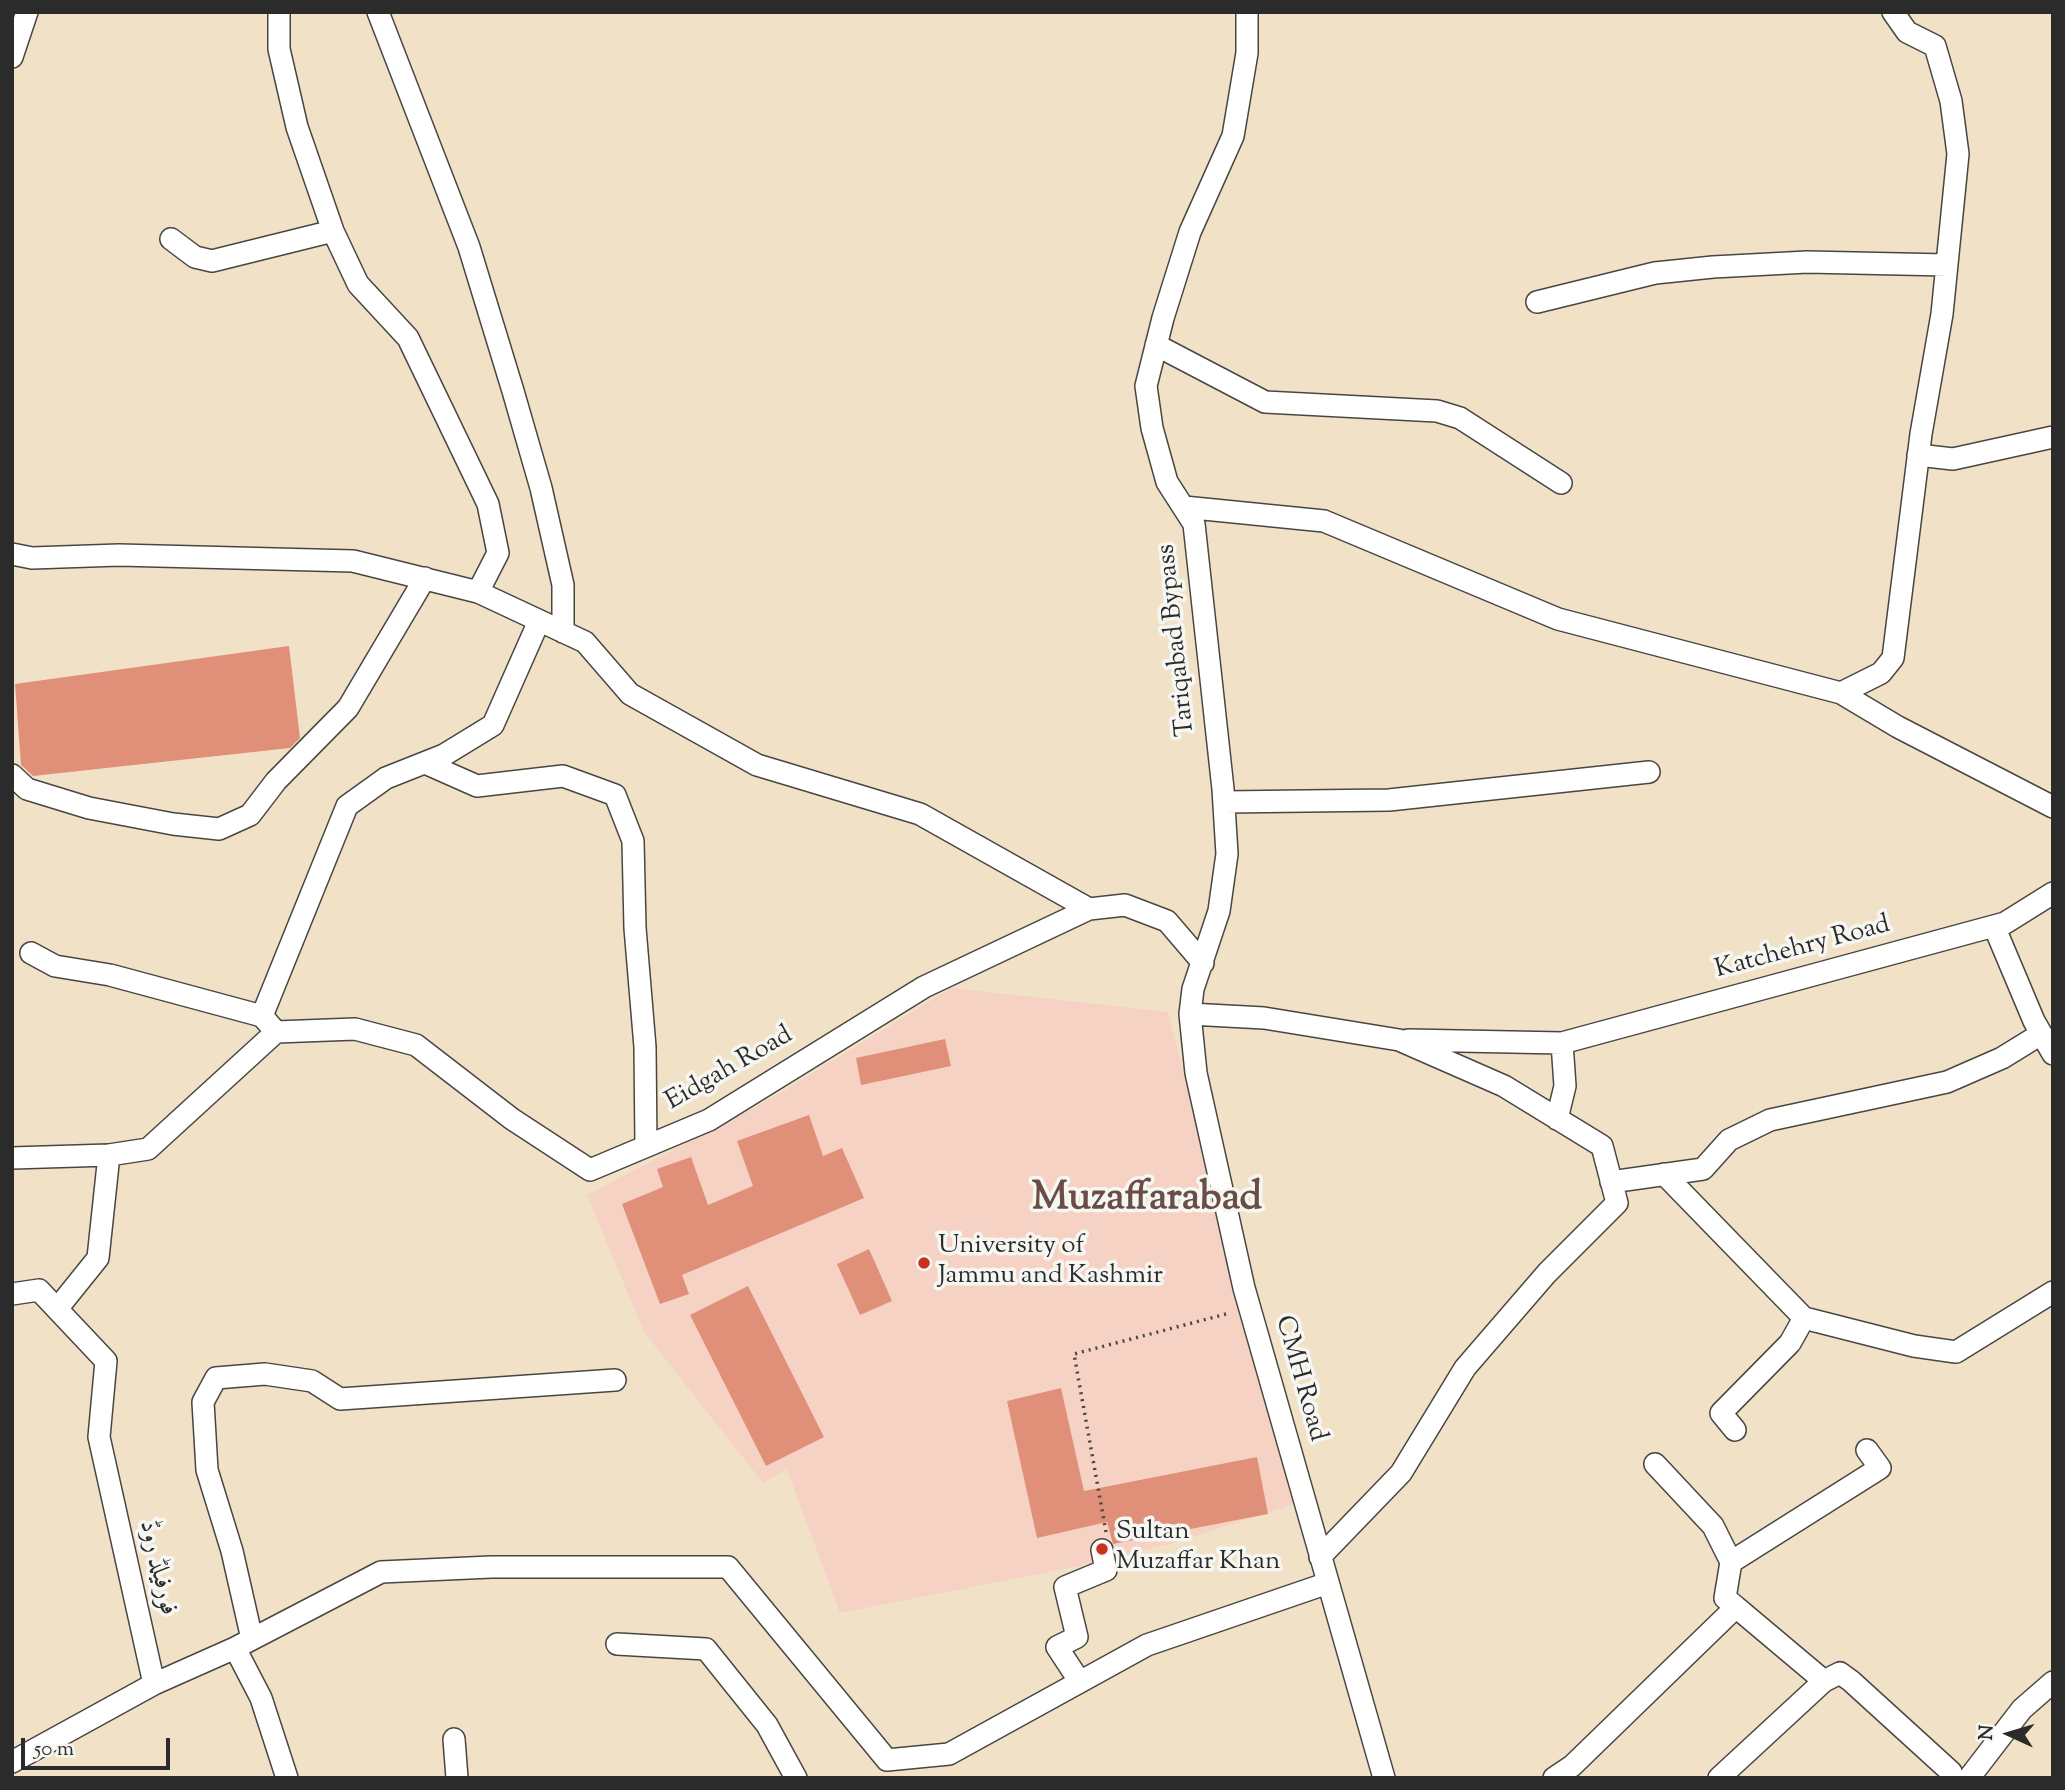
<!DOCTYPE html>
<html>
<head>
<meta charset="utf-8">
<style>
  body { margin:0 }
  #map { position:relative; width:2065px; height:1790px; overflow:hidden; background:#f1e1c6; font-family:"Sorts Mill Goudy",serif }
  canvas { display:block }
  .frame { position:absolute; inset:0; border:14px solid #2b2b2b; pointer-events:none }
  .north { position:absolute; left:1974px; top:1699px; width:70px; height:70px; -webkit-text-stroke:5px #f6f6f2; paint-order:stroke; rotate:274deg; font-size:19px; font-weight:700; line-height:28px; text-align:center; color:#2b2b2b }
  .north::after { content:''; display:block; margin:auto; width:24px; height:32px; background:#2b2b2b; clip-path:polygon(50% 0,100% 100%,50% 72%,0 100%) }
  .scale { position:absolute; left:21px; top:1738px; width:149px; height:32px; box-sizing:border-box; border:4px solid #2b2b2b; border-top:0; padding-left:9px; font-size:21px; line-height:24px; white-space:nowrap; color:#2b2b2b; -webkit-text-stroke:5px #f6f6f2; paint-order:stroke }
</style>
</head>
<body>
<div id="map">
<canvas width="2065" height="1790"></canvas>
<div class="frame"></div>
<div class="north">N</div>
<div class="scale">50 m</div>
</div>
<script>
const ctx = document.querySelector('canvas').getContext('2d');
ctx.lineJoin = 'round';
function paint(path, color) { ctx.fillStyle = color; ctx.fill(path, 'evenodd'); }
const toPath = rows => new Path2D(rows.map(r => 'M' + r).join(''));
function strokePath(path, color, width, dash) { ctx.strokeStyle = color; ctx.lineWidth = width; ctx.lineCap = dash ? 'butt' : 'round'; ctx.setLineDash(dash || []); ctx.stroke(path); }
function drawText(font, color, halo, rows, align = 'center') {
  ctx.font = font + ' "Sorts Mill Goudy",Amiri,serif'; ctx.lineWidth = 7; ctx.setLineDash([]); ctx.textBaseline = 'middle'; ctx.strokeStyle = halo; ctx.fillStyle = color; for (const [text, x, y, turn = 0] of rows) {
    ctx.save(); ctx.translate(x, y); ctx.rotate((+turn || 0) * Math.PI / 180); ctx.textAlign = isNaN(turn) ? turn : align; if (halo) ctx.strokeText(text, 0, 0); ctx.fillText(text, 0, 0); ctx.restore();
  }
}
paint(toPath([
  [951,988,1168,1012,1294,1504,1177,1542,1074,1567,840,1613,787,1469,763,1483,644,1332,587,1195,772,1098]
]), '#f6d2c4');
paint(toPath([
  [289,646,300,738,290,748,33,776,21,765,15,684],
  [945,1039,951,1066,861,1085,856,1058],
  [809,1115,823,1156,842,1148,864,1198,682,1275,689,1294,660,1304,622,1204,663,1187,657,1169,691,1157,708,1205,753,1186,737,1141],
  [869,1249,892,1301,860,1315,837,1264],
  [748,1286,824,1437,766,1466,690,1315],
  [1061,1388,1084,1491,1257,1457,1268,1514,1113,1544,1107,1522,1037,1538,1007,1401]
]), '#e08f79');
const minor = toPath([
  [279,12,279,49,297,127,333,231,358,284,408,338,488,504,498,553,478,592],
  [378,12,469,247,513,391,541,488,563,585,563,632],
  [1247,12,1247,53,1233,136,1190,232,1163,318,1146,386,1152,428,1167,482,1194,524,1223,789,1227,854,1219,911,1193,989,1190,1014,1196,1073,1244,1288,1384,1778],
  [12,57,27,12],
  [171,239,195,257,212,261,333,231],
  [1537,302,1655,273,1713,267,1807,262,1947,265],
  [1156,345,1265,402,1437,411,1460,418,1561,483],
  [1918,455,1953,459,2053,437],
  [1184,507,1324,521,1558,619,1841,693,1898,727,2053,807],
  [12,554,32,558,119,555,353,561,478,592,585,642,630,694,757,765,920,814,1089,909],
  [1841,693,1881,673,1893,658,1921,434,1942,314,1958,154,1951,101,1935,46,1907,32,1893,12],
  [425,763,477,786,563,776,615,795,633,841,635,928,645,1047,646,1146],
  [12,775,27,789,89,808,173,824,219,829,250,815,276,781,348,708,425,578],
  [1224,802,1389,800,1649,772],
  [1994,926,2034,1021,2053,1054],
  [31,953,55,966,110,975,262,1016],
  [1190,1014,1264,1018,1399,1040,1504,1086,1602,1146,1617,1203,1547,1273,1465,1368,1401,1473,1320,1557],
  [276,1032,355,1029,416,1045,512,1119,590,1170,709,1120,924,987,1089,909,1125,905,1167,921,1203,963],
  [276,1032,262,1016,347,806,386,778,444,755,493,725,539,621],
  [1408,1040,1562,1043,1565,1086,1557,1119],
  [1562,1043,2005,923,2053,893],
  [12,1158,109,1155],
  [1664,1174,1804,1318,1914,1346,1956,1352,2053,1292],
  [1611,1182,1703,1169,1729,1140,1770,1120,1947,1082,2002,1058,2041,1034],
  [12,1294,39,1290,106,1361,99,1437,154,1684,235,1648,261,1698,287,1778],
  [57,1309,98,1258,109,1155,148,1149,276,1032],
  [1735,1430,1721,1413,1790,1343,1804,1318],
  [1655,1464,1713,1526,1731,1562,1880,1468,1867,1450],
  [1736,1607,1824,1681,1840,1673,1851,1681,1951,1772],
  [252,1639,232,1551,207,1470,203,1402,216,1378,265,1374,312,1381,340,1399,615,1380],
  [617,1644,706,1649,767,1725,796,1778],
  [235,1648,381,1572,491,1567,728,1567,887,1760,949,1754,1147,1645,1328,1583],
  [1080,1682,1057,1647,1077,1637,1065,1587,1106,1570,1102,1550],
  [454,1739,457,1778],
  [12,1762,154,1684],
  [1554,1778,1572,1766,1736,1607,1725,1598,1731,1562],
  [1719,1778,1824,1681],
  [1969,1778,2022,1709,2053,1682]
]);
strokePath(minor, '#494642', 24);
strokePath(toPath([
  [1106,1532,1074,1354,1230,1313]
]), '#494642', 3.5, [2, 5]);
strokePath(minor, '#fff', 21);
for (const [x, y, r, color] of [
  [924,1263,7,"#c8321e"],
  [1102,1549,7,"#c8321e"]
]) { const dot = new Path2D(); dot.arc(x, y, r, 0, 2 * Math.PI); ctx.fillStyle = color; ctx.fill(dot); strokePath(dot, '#f6f6f2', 2.5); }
drawText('26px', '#2b2b2b', '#f6f6f2', [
  ["Tariqabad Bypass",1178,640,-96],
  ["Katchehry Road",1803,949,-15],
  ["Eidgah Road",730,1070,-30],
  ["CMH Road",1299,1379,74],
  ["فورفیلڈ روڈ",156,1568,77]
]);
drawText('26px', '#2b2b2b', '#f6f6f2', [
  ["University of",938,1248],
  ["Jammu and Kashmir",938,1278],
  ["Sultan",1116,1534],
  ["Muzaffar Khan",1116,1564]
], 'left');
drawText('bold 40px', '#6a4e46', '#f6f6f2', [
  ["Muzaffarabad",1147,1201]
]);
</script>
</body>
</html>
